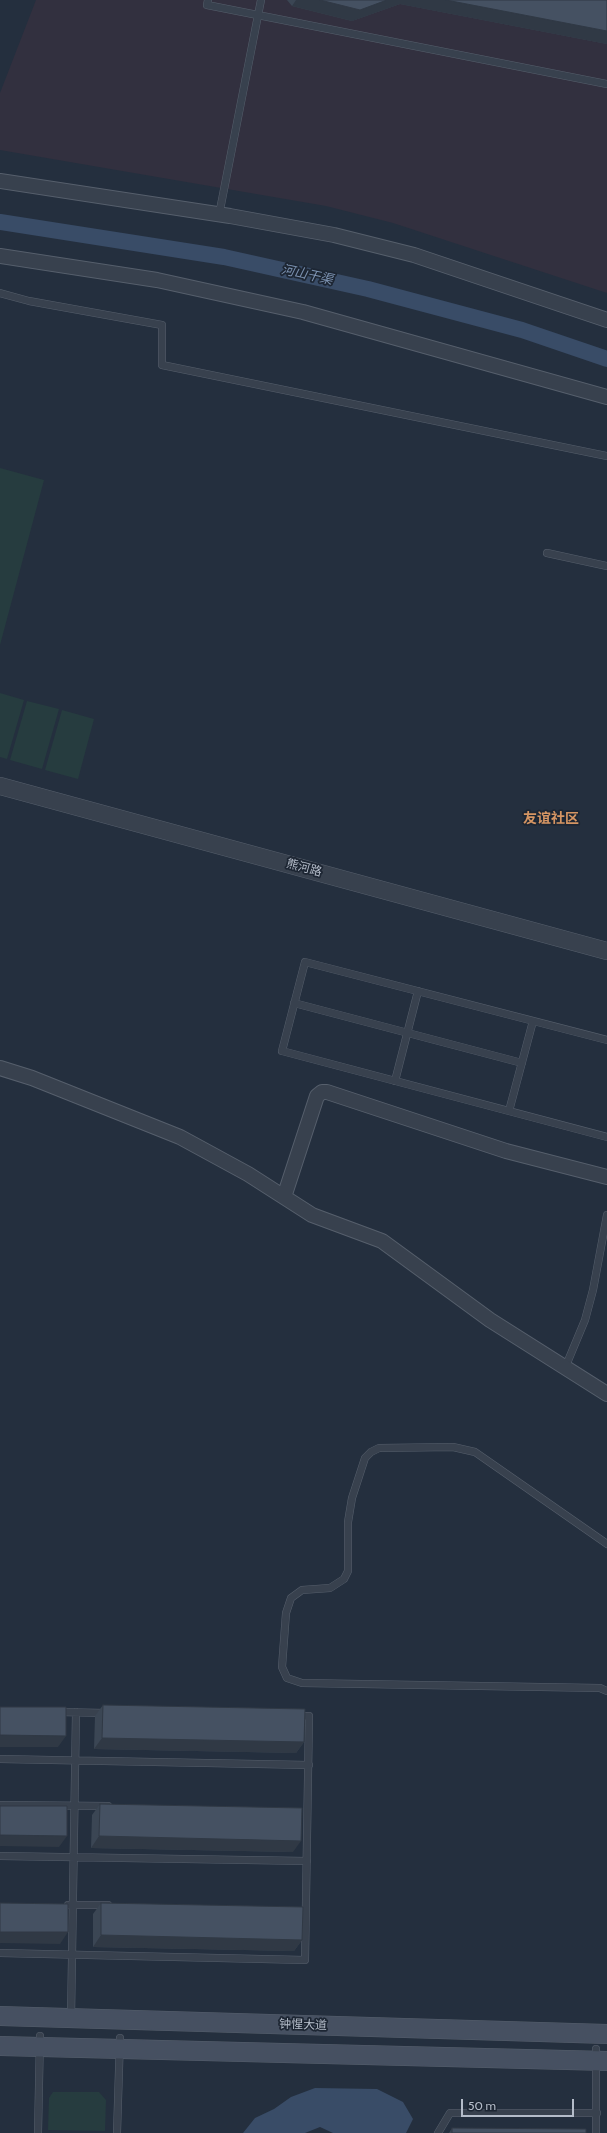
<!DOCTYPE html>
<html>
<head>
<meta charset="utf-8">
<style>
  body { margin:0 }
  #map { position:relative; width:607px; height:2133px; overflow:hidden; background:#242f3e; font-family:Cabin,sans-serif }
  canvas { display:block }
  .scale { position:absolute; left:461px; top:2099px; width:113px; height:18px; box-sizing:border-box; border:2px solid #b4bcc9; border-top:0; padding-left:5px; font-size:12px; line-height:14px; white-space:nowrap; color:#b4bcc9; -webkit-text-stroke:3px #1d2633; paint-order:stroke }
</style>
</head>
<body>
<div id="map">
<canvas width="607" height="2133"></canvas>
<div class="scale">50 m</div>
</div>
<script>
const ctx = document.querySelector('canvas').getContext('2d');
ctx.lineJoin = 'round';
function paint(path, color) { ctx.fillStyle = color; ctx.fill(path, 'evenodd'); }
const toPath = rows => new Path2D(rows.map(r => 'M' + r).join(''));
function strokePath(path, color, width, dash) { ctx.strokeStyle = color; ctx.lineWidth = width; ctx.lineCap = dash ? 'butt' : 'round'; ctx.setLineDash(dash || []); ctx.stroke(path); }
function drawText(font, color, halo, rows, align = 'center') {
  ctx.font = font + ' Cabin,"Noto Sans SC",sans-serif'; ctx.lineWidth = 3.5; ctx.setLineDash([]); ctx.textBaseline = 'middle'; ctx.strokeStyle = halo; ctx.fillStyle = color; for (const [text, x, y, turn = 0] of rows) {
    ctx.save(); ctx.translate(x, y); ctx.rotate((+turn || 0) * Math.PI / 180); ctx.textAlign = isNaN(turn) ? turn : align; if (halo) ctx.strokeText(text, 0, 0); ctx.fillText(text, 0, 0); ctx.restore();
  }
}
paint(toPath([
  [36,0,607,0,607,293,393,223,326,206,0,150,0,93]
]), '#32303f');
paint(toPath([
  [0,468,44,480,0,645],
  [0,693,24,700,7,759,0,757],
  [27,701,59,709,42,769,10,760],
  [62,710,94,719,78,779,45,770],
  [53,2092,99,2092,106,2100,105,2131,48,2130,49,2098]
]), '#263c3f');
paint(toPath([
  [315,2088,377,2089,403,2102,413,2119,406,2133,333,2133,320,2127,305,2133,243,2133,255,2118,274,2109,291,2097]
]), '#394c67');
strokePath(toPath([
  [0,222,224,257,368,289,522,330,607,359]
]), '#394c67', 16);
const service = toPath([
  [208,0,207,5,607,84],
  [219,215,261,0],
  [0,293,29,301,162,325,162,365,607,456],
  [547,553,607,566],
  [294,1003,522,1063],
  [607,1040,305,962,282,1051,607,1137],
  [395,1081,418,991],
  [509,1111,533,1021],
  [565,1368,585,1320,593,1290,607,1215],
  [607,1544,475,1452,453,1447,379,1448,371,1452,365,1458,352,1498,348,1522,348,1571,344,1579,330,1588,302,1590,291,1598,286,1613,282,1667,287,1678,302,1683,600,1688,607,1691],
  [58,1712,106,1713],
  [0,1759,309,1765],
  [0,1805,108,1806],
  [0,1856,307,1861],
  [68,1905,108,1905],
  [0,1953,305,1960,309,1716,296,1716],
  [71,2018,76,1712],
  [596,2049,596,2133],
  [38,2133,40,2036],
  [117,2133,120,2038],
  [438,2133,450,2113,597,2113]
]);
const minor = toPath([
  [0,181,230,216,334,235,414,255,607,320],
  [0,256,157,280,303,312,607,397],
  [0,1068,32,1078,180,1137,248,1174,312,1215,382,1241,490,1320,607,1394],
  [284,1197,317,1096,322,1092,327,1092,506,1151,607,1177]
]);
const tertiary = toPath([
  [0,786,607,951]
]);
const secondary = toPath([
  [0,2016,607,2034],
  [0,2046,607,2061]
]);
strokePath(service, '#565f6c', 8);
strokePath(minor, '#565f6c', 16);
strokePath(tertiary, '#565f6c', 18);
strokePath(secondary, '#565f6c', 20);
strokePath(service, '#38414e', 7);
strokePath(minor, '#38414e', 14);
strokePath(tertiary, '#38414e', 17);
strokePath(secondary, '#465061', 19);
paint(toPath([
  [287,0,607,0,607,44,400,4,352,21,292,6],
  [103,1705,304,1742,296,1753,94,1749,95,1716],
  [100,1804,293,1852,91,1848,92,1815],
  [101,1903,302,1940,294,1951,93,1947,93,1914],
  [452,2128,586,2133,449,2133]
]), '#3b4654');
paint(toPath([
  [296,0,446,0,607,31,607,44,400,4,352,21,292,6],
  [0,1735,66,1736,58,1747,0,1747],
  [102,1738,304,1742,296,1753,94,1749],
  [0,1835,67,1836,59,1847,0,1846],
  [99,1836,301,1841,293,1852,91,1848],
  [0,1932,68,1932,60,1944,0,1943],
  [101,1935,302,1940,294,1951,93,1947]
]), '#303945');
const building = toPath([
  [320,0,387,0,360,10,320,0],
  [446,0,607,0,607,31,446,0],
  [103,1705,305,1709,304,1742,102,1738,103,1705],
  [0,1707,66,1707,66,1736,0,1735,0,1707],
  [100,1804,302,1808,301,1841,99,1836,100,1804],
  [0,1806,67,1806,67,1836,0,1835,0,1806],
  [0,1903,68,1904,68,1932,0,1932,0,1903],
  [101,1903,303,1907,302,1940,101,1935,101,1903],
  [452,2128,586,2129,586,2133,452,2133,452,2128]
]);
paint(building, '#455162');
strokePath(building, '#303945', 1);
drawText('12px', '#b4bcc9', '#1d2633', [
  ["熊河路",304,868,15],
  ["钟惺大道",303,2025,2]
]);
drawText('italic 13px', '#7c92b1', '#1d2633', [
  ["河山干渠",307,275,12]
]);
drawText('bold 14px', '#d59563', '#1d2633', [
  ["友谊社区",551,819]
]);
</script>
</body>
</html>
